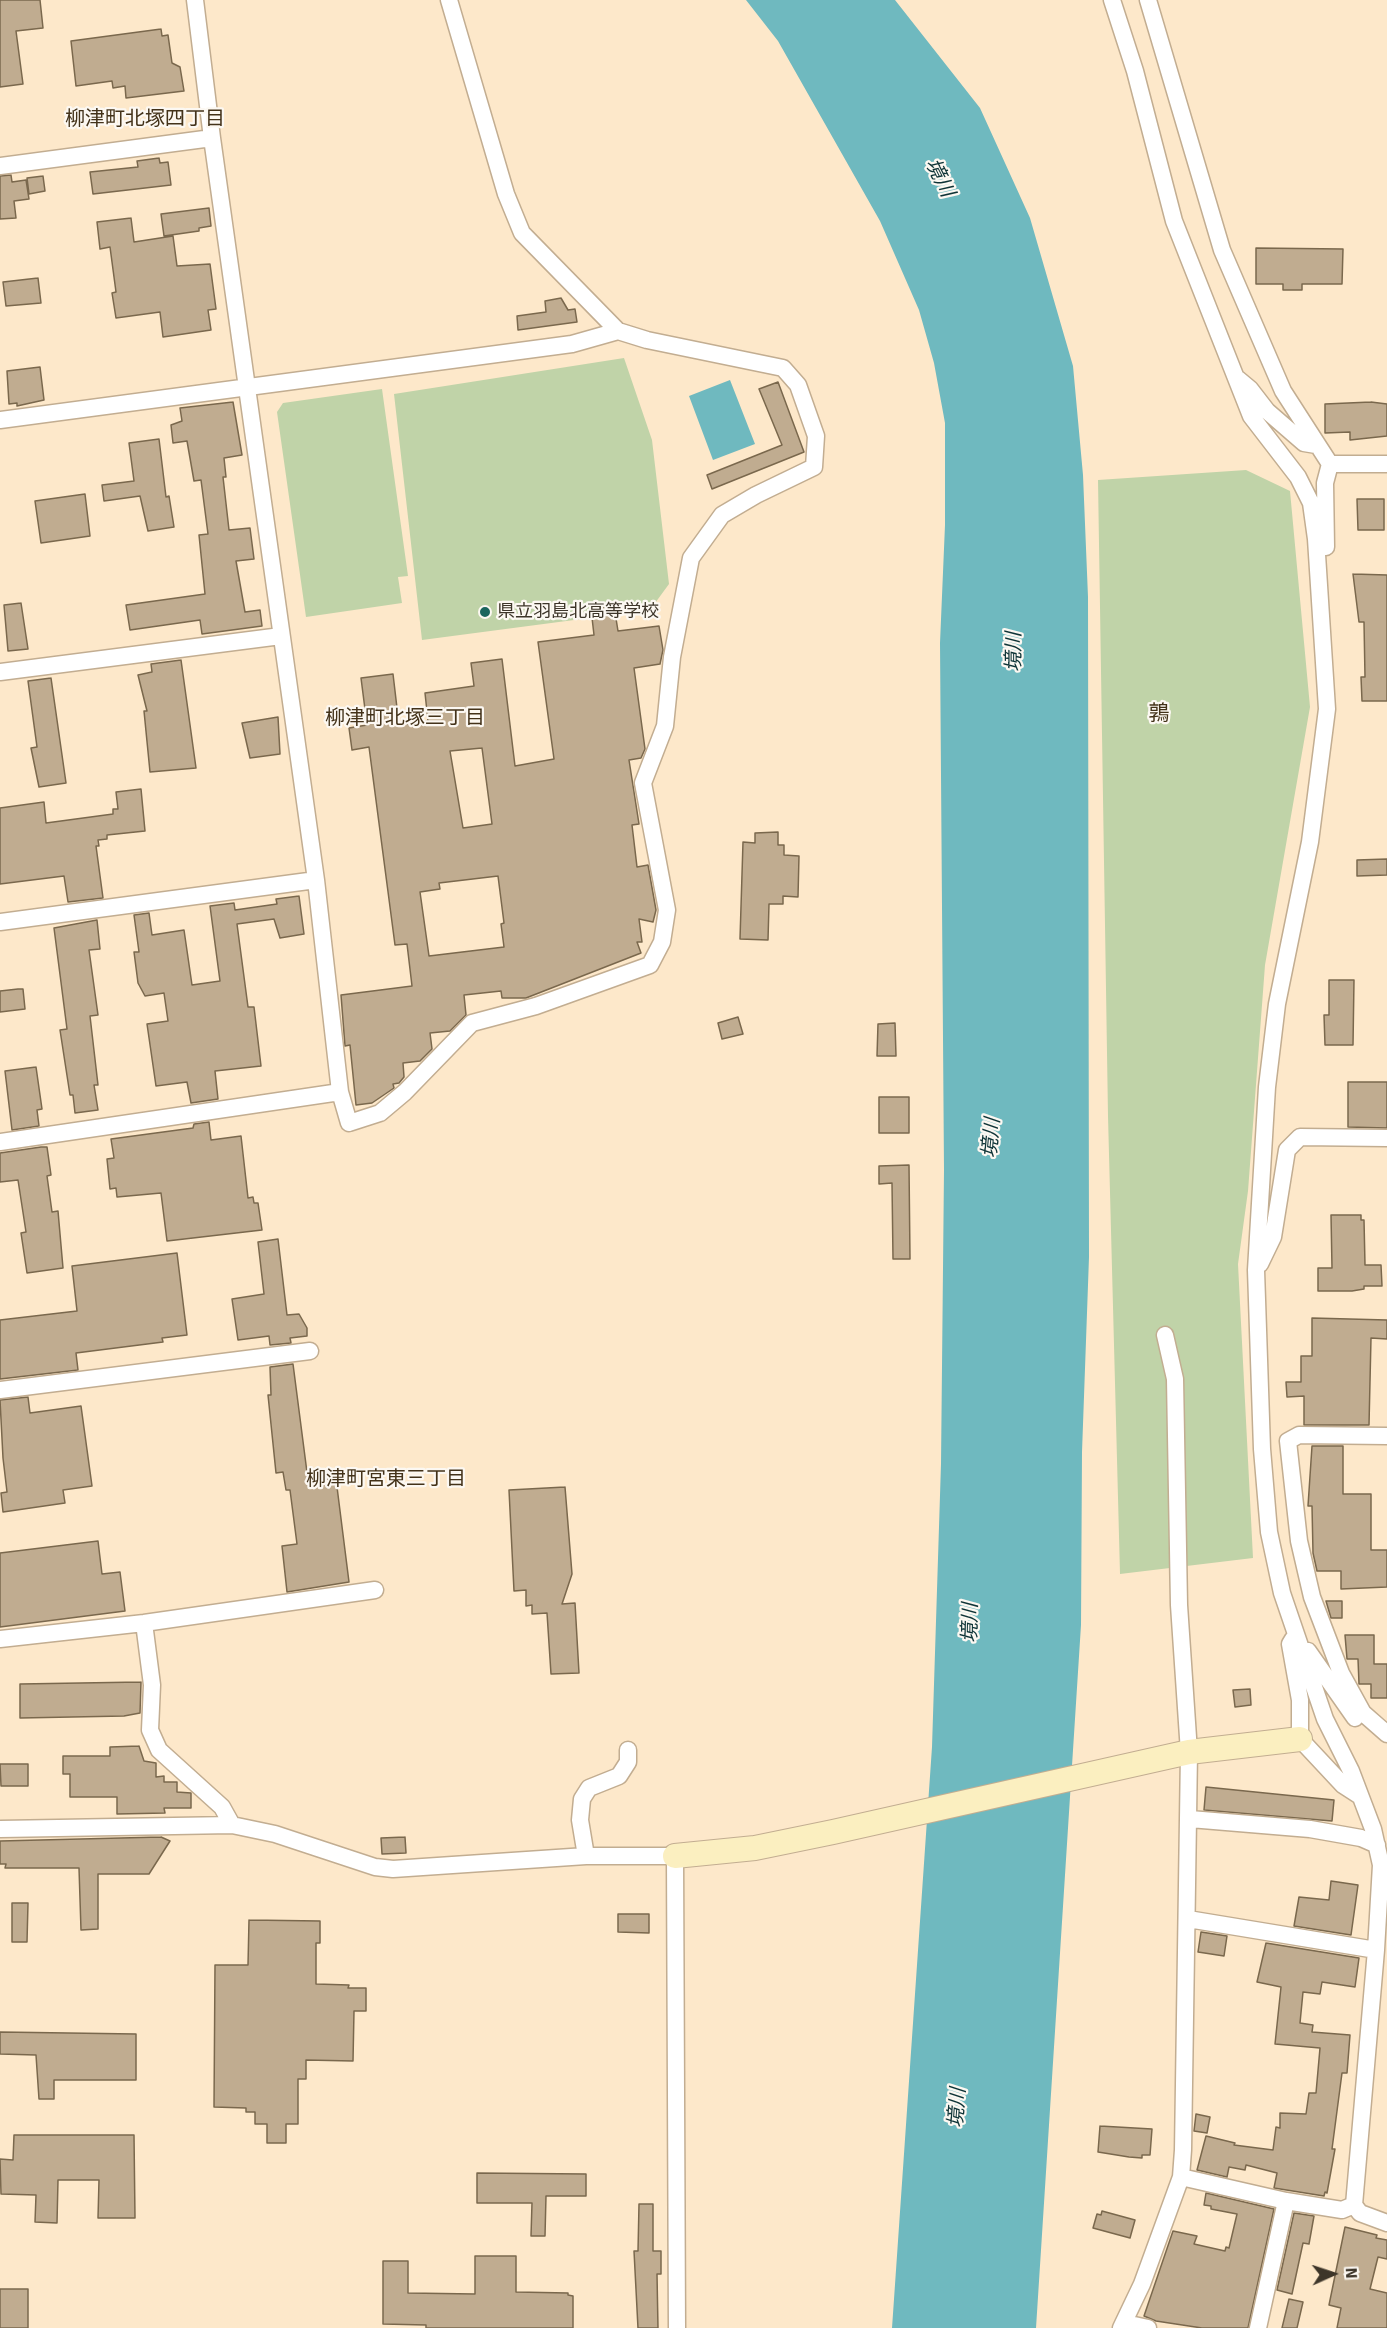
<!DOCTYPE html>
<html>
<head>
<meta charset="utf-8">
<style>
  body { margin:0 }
  #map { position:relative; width:1387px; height:2328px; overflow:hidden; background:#fde8ca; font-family:Signika,sans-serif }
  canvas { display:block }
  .north { position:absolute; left:1303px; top:2244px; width:60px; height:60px; -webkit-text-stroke:4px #fcf8f2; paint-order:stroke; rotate:87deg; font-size:16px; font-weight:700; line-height:24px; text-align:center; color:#3d3529 }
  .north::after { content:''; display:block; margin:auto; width:21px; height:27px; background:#3d3529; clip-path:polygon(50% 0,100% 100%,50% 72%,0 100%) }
</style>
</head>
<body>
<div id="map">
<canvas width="1387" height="2328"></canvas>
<div class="north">N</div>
</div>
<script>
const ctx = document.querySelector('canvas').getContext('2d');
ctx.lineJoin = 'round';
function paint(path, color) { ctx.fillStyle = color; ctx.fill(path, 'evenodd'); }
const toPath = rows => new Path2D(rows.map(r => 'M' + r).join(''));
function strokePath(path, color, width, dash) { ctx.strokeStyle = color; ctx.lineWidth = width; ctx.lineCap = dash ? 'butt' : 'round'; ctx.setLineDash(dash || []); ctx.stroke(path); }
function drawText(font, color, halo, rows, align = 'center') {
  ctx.font = font + ' Signika,"Noto Sans JP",sans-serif'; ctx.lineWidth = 4.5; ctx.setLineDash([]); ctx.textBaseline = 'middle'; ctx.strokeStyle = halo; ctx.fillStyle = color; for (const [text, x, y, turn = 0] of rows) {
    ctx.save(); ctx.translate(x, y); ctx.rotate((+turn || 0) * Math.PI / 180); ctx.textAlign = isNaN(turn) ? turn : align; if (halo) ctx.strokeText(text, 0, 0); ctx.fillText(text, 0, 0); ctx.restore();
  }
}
paint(toPath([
  [624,358,652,440,669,584,650,610,422,640,394,394],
  [382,389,408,576,398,577,402,603,306,617,277,412,283,403],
  [1246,470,1290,491,1310,707,1265,965,1248,1191,1238,1264,1253,1558,1120,1574,1108,1116,1098,480]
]), '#c0d3a8');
paint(toPath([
  [746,0,895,0,980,108,1030,218,1073,366,1083,475,1088,597,1089,1257,1082,1452,1081,1625,1036,2328,892,2328,932,1747,941,1464,944,1170,940,643,945,525,945,423,934,363,919,310,880,221,778,41],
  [730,380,755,444,713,460,689,396]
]), '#6fb9bf');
const building = toPath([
  [0,0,40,0,43,28,16,31,23,84,0,87,0,0],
  [161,29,162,36,168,35,172,63,180,67,184,91,126,98,125,86,113,88,112,81,76,86,71,41,161,29],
  [159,158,160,163,168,162,171,185,93,194,90,172,138,167,137,161,159,158],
  [11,175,12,182,26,180,29,199,14,201,16,218,0,219,0,176,11,175],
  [43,176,45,191,29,194,27,178,43,176],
  [209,208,211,226,199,228,199,231,164,236,161,214,209,208],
  [131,218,134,242,173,236,177,266,210,264,216,309,208,310,211,330,163,337,160,312,116,318,112,293,116,292,110,247,100,249,97,222,131,218],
  [1256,248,1343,249,1342,284,1302,284,1302,290,1283,290,1283,284,1256,284,1256,248],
  [38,278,41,303,6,306,3,282,38,278],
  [561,298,568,310,575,309,577,322,518,330,517,316,546,312,545,301,561,298],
  [40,367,44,400,17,406,17,403,9,404,7,371,40,367],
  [778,382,804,452,712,489,707,475,782,445,759,389,778,382],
  [233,402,242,455,224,458,226,477,223,477,229,530,250,528,254,559,236,561,245,612,260,610,262,626,202,634,200,620,130,630,126,605,205,594,199,535,208,534,201,480,194,481,187,441,173,443,171,425,182,421,180,408,233,402],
  [1371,402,1387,404,1387,436,1350,440,1350,432,1325,433,1325,404,1371,402],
  [159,439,166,497,169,496,174,527,148,531,140,496,104,501,102,485,134,481,129,443,159,439],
  [85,494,90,536,41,543,35,501,85,494],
  [1357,499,1384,499,1384,530,1358,530,1357,499],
  [1353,574,1387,575,1387,701,1362,701,1361,677,1365,677,1364,622,1359,622,1353,574],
  [21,603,28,649,8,651,4,605,21,603],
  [614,606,618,631,659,626,663,650,660,664,634,668,645,749,641,758,629,760,639,824,632,825,637,867,648,865,656,910,653,922,639,919,642,942,637,942,641,953,526,998,502,998,501,991,464,995,466,1015,450,1031,430,1033,432,1049,420,1061,403,1063,404,1077,399,1083,393,1084,394,1088,372,1103,356,1105,350,1045,345,1046,341,995,412,986,407,944,395,945,369,747,352,750,349,728,367,725,361,678,393,674,399,725,428,721,425,693,474,686,471,663,502,659,515,766,554,759,538,642,594,635,591,609,614,606],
  [482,748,492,824,463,828,450,751,482,748],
  [498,876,504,923,501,924,504,947,429,956,420,892,440,889,439,883,498,876],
  [181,660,196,768,150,772,144,711,147,711,138,675,152,672,151,664,181,660],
  [51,678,66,783,39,787,31,748,37,747,28,681,51,678],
  [278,717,280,754,250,758,242,723,278,717],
  [141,789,145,831,107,835,107,839,98,840,99,846,96,846,103,898,68,902,64,876,0,884,0,808,44,802,46,823,113,814,113,809,118,809,116,792,141,789],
  [778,832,778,845,784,845,784,855,799,856,798,897,783,896,783,904,769,904,768,940,740,939,743,842,755,843,755,833,778,832],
  [1387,859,1387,875,1357,876,1357,860,1387,859],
  [299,896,304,934,280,938,274,919,237,924,248,1007,254,1007,261,1066,215,1071,218,1099,191,1103,187,1082,156,1086,147,1024,168,1021,164,993,145,996,138,983,134,952,139,952,134,915,149,913,152,935,184,930,192,985,220,981,210,906,234,903,235,910,277,904,276,899,299,896],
  [97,920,100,949,89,950,98,1015,90,1016,98,1085,94,1085,98,1110,75,1113,73,1095,70,1095,60,1030,67,1029,54,928,97,920],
  [1329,980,1354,980,1353,1045,1325,1045,1324,1015,1329,1015,1329,980],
  [18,989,23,989,25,1009,0,1012,0,991,18,989],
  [738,1017,743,1034,722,1039,718,1023,738,1017],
  [895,1023,896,1056,877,1056,878,1024,895,1023],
  [36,1067,42,1109,37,1110,39,1126,12,1130,5,1071,36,1067],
  [1348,1082,1387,1082,1387,1128,1348,1127,1348,1082],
  [879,1097,909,1097,909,1133,879,1133,879,1097],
  [209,1122,211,1140,241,1136,248,1198,253,1197,254,1203,258,1203,262,1230,167,1241,161,1193,117,1197,116,1188,110,1189,107,1159,114,1158,111,1139,193,1128,194,1124,209,1122],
  [41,1147,47,1147,51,1175,47,1176,52,1212,58,1211,63,1268,27,1273,21,1233,26,1232,18,1180,0,1182,0,1153,41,1147],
  [909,1165,910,1259,893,1259,892,1183,879,1184,879,1166,909,1165],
  [1331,1215,1361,1215,1361,1220,1364,1220,1365,1265,1381,1265,1382,1286,1364,1286,1364,1289,1352,1291,1318,1291,1318,1268,1332,1268,1331,1215],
  [278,1239,287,1315,299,1314,307,1328,307,1336,290,1338,291,1343,270,1345,269,1336,238,1340,232,1299,264,1294,258,1242,278,1239],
  [177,1253,187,1335,162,1338,163,1342,76,1353,78,1370,0,1379,0,1320,77,1311,72,1266,177,1253],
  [1312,1318,1387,1320,1387,1339,1371,1338,1369,1425,1304,1425,1304,1396,1287,1397,1286,1382,1301,1382,1301,1356,1312,1356,1312,1318],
  [293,1364,308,1480,336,1479,349,1582,287,1592,282,1546,297,1544,290,1490,286,1490,283,1472,276,1473,268,1395,271,1395,270,1367,293,1364],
  [28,1397,30,1413,81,1406,92,1486,63,1490,65,1503,3,1512,1,1493,7,1492,3,1458,0,1400,28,1397],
  [1312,1446,1343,1446,1343,1494,1371,1494,1371,1550,1387,1550,1387,1587,1341,1589,1341,1571,1317,1571,1313,1553,1312,1506,1308,1506,1312,1446],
  [565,1487,572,1574,562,1604,575,1603,579,1673,551,1674,547,1613,532,1614,532,1605,526,1606,526,1590,514,1591,509,1490,565,1487],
  [98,1541,102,1574,120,1572,125,1611,0,1627,0,1553,98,1541],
  [1326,1601,1342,1601,1342,1618,1331,1618,1326,1601],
  [1345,1635,1374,1635,1374,1664,1387,1664,1387,1698,1371,1698,1371,1684,1359,1684,1358,1659,1347,1659,1345,1635],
  [141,1682,140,1713,124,1716,20,1718,20,1684,141,1682],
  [1250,1689,1251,1705,1235,1707,1233,1690,1250,1689],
  [139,1746,144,1761,156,1763,156,1777,164,1776,164,1782,177,1782,177,1792,191,1793,191,1808,164,1808,165,1813,117,1814,117,1797,70,1797,70,1774,63,1774,63,1756,110,1756,110,1747,139,1746],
  [0,1764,28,1764,28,1786,1,1786,0,1764],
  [1206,1787,1334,1800,1332,1821,1204,1810,1206,1787],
  [161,1837,170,1841,149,1874,98,1874,98,1929,81,1930,79,1868,5,1868,6,1864,0,1864,0,1841,161,1837],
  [405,1837,406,1853,382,1854,381,1838,405,1837],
  [1331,1881,1358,1885,1351,1935,1294,1926,1299,1897,1329,1900,1331,1881],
  [12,1903,28,1903,27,1942,12,1942,12,1903],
  [618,1914,649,1914,649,1933,618,1932,618,1914],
  [249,1920,320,1921,320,1943,316,1943,316,1984,349,1985,348,1988,366,1988,366,2011,354,2011,353,2061,306,2060,306,2079,298,2079,298,2124,286,2124,286,2143,267,2143,267,2124,255,2124,255,2112,246,2112,246,2108,214,2107,215,1965,248,1965,249,1920],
  [1201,1932,1227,1936,1224,1956,1198,1952,1201,1932],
  [1266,1943,1359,1958,1355,1987,1322,1982,1320,1994,1303,1992,1300,2023,1313,2025,1312,2032,1350,2035,1347,2073,1342,2073,1332,2149,1335,2149,1327,2193,1325,2192,1324,2196,1274,2188,1277,2173,1246,2165,1245,2170,1229,2167,1227,2177,1197,2170,1206,2136,1235,2143,1234,2145,1273,2150,1276,2127,1280,2128,1280,2113,1306,2114,1309,2093,1316,2093,1320,2048,1275,2044,1281,1987,1257,1982,1266,1943],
  [0,2032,136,2034,136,2080,54,2080,54,2099,39,2099,36,2055,0,2054,0,2032],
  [1196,2114,1210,2117,1207,2133,1194,2131,1196,2114],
  [1100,2126,1152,2129,1150,2155,1142,2155,1142,2158,1129,2157,1098,2152,1100,2126],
  [14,2135,134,2135,135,2218,98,2218,99,2180,58,2180,57,2223,35,2222,36,2195,1,2194,0,2159,13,2160,14,2135],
  [477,2173,586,2174,586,2196,546,2196,545,2236,531,2236,532,2203,477,2203,477,2173],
  [1206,2193,1274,2209,1248,2328,1202,2328,1156,2321,1144,2316,1173,2231,1197,2236,1194,2244,1225,2251,1226,2247,1229,2248,1237,2214,1211,2209,1211,2206,1204,2205,1206,2193],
  [639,2204,653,2204,653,2251,661,2251,661,2274,657,2274,658,2328,638,2328,634,2251,638,2251,639,2204],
  [1102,2211,1135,2220,1130,2238,1093,2228,1097,2214,1101,2215,1102,2211],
  [1294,2213,1314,2216,1309,2244,1303,2243,1292,2294,1277,2290,1294,2213],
  [1345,2227,1377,2235,1376,2238,1387,2240,1387,2259,1378,2257,1370,2289,1387,2293,1387,2328,1337,2328,1341,2308,1329,2305,1345,2227],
  [475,2256,516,2256,516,2292,568,2293,568,2295,573,2296,573,2328,426,2328,426,2325,383,2324,383,2261,408,2261,408,2293,475,2294,475,2256],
  [0,2289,28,2289,28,2328,0,2328,0,2289],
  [1289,2299,1303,2302,1297,2328,1282,2328,1289,2299]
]);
paint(building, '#c0ac90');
strokePath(building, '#7a684d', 1.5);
const street = toPath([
  [195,0,212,138,316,880,340,1092,349,1123,380,1113,405,1092,472,1023,536,1006,650,965,662,942,667,910,643,783,665,726,672,657,691,558,722,515,756,495,814,467,816,436,798,385,783,368,647,340,618,331],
  [1112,0,1135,71,1174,221,1251,416,1298,477,1311,503,1316,539,1327,709,1310,842,1277,1004,1267,1087,1256,1270,1262,1449,1269,1532,1282,1593,1325,1719,1351,1771,1373,1829,1381,1865,1376,1950,1354,2205,1360,2213,1387,2223],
  [1148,0,1222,250,1283,391,1330,464,1387,464],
  [0,166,212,138],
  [1238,379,1250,389,1267,411,1304,443,1316,445],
  [0,420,572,344,618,331,522,233,506,194,449,0],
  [1326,547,1325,483,1330,464],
  [0,672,281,636],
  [0,922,316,880],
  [0,1142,340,1092],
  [1260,1264,1273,1237,1287,1150,1300,1137,1387,1138],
  [0,1390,310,1351],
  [1387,1436,1299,1435,1288,1441,1299,1541,1312,1597,1341,1673,1363,1713,1387,1734],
  [144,1623,152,1685,150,1730,159,1750,222,1807,232,1825],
  [0,1639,144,1623,375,1590],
  [1293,1639,1290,1644,1300,1700,1300,1739,1343,1785,1360,1796],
  [1308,1651,1355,1718],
  [1190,1819,1310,1829,1361,1838,1377,1845],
  [0,1829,232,1825,275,1834,375,1867,393,1869,586,1856,675,1856,677,2328],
  [586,1856,580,1820,582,1799,589,1788,619,1776,628,1762,628,1750],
  [1188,1919,1376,1950],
  [1181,2177,1286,2201,1342,2210,1354,2205],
  [1125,2323,1148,2328],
  [1121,2328,1142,2284,1181,2177,1183,2150,1189,1752,1179,1605,1175,1379,1165,1335],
  [1258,2328,1286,2201]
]);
const secondary = toPath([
  [675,1856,755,1848,833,1832,1189,1752,1300,1739]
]);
strokePath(street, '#c2ad91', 19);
strokePath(secondary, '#c2ad91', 26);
strokePath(street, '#fff', 16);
strokePath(secondary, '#fbefc0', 24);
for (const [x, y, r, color] of [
  [485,612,6,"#1a655d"]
]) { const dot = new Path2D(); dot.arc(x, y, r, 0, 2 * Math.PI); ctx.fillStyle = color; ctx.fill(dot); strokePath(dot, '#fcf8f2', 2); }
drawText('18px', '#3d3529', '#fcf8f2', [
  ["県立羽島北高等学校",497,612]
], 'left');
drawText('20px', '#433219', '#fcf8f2', [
  ["柳津町北塚四丁目",145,120],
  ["柳津町北塚三丁目",405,719],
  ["柳津町宮東三丁目",386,1480]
]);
drawText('italic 20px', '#0d3336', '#fcf8f2', [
  ["境川",939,178,63],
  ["境川",1015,652,-90],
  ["境川",992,1138,-85],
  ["境川",971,1623,-89],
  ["境川",958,2108,-86]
]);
drawText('21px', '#433219', '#fcf8f2', [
  ["鶉",1159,714]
]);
</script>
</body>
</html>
